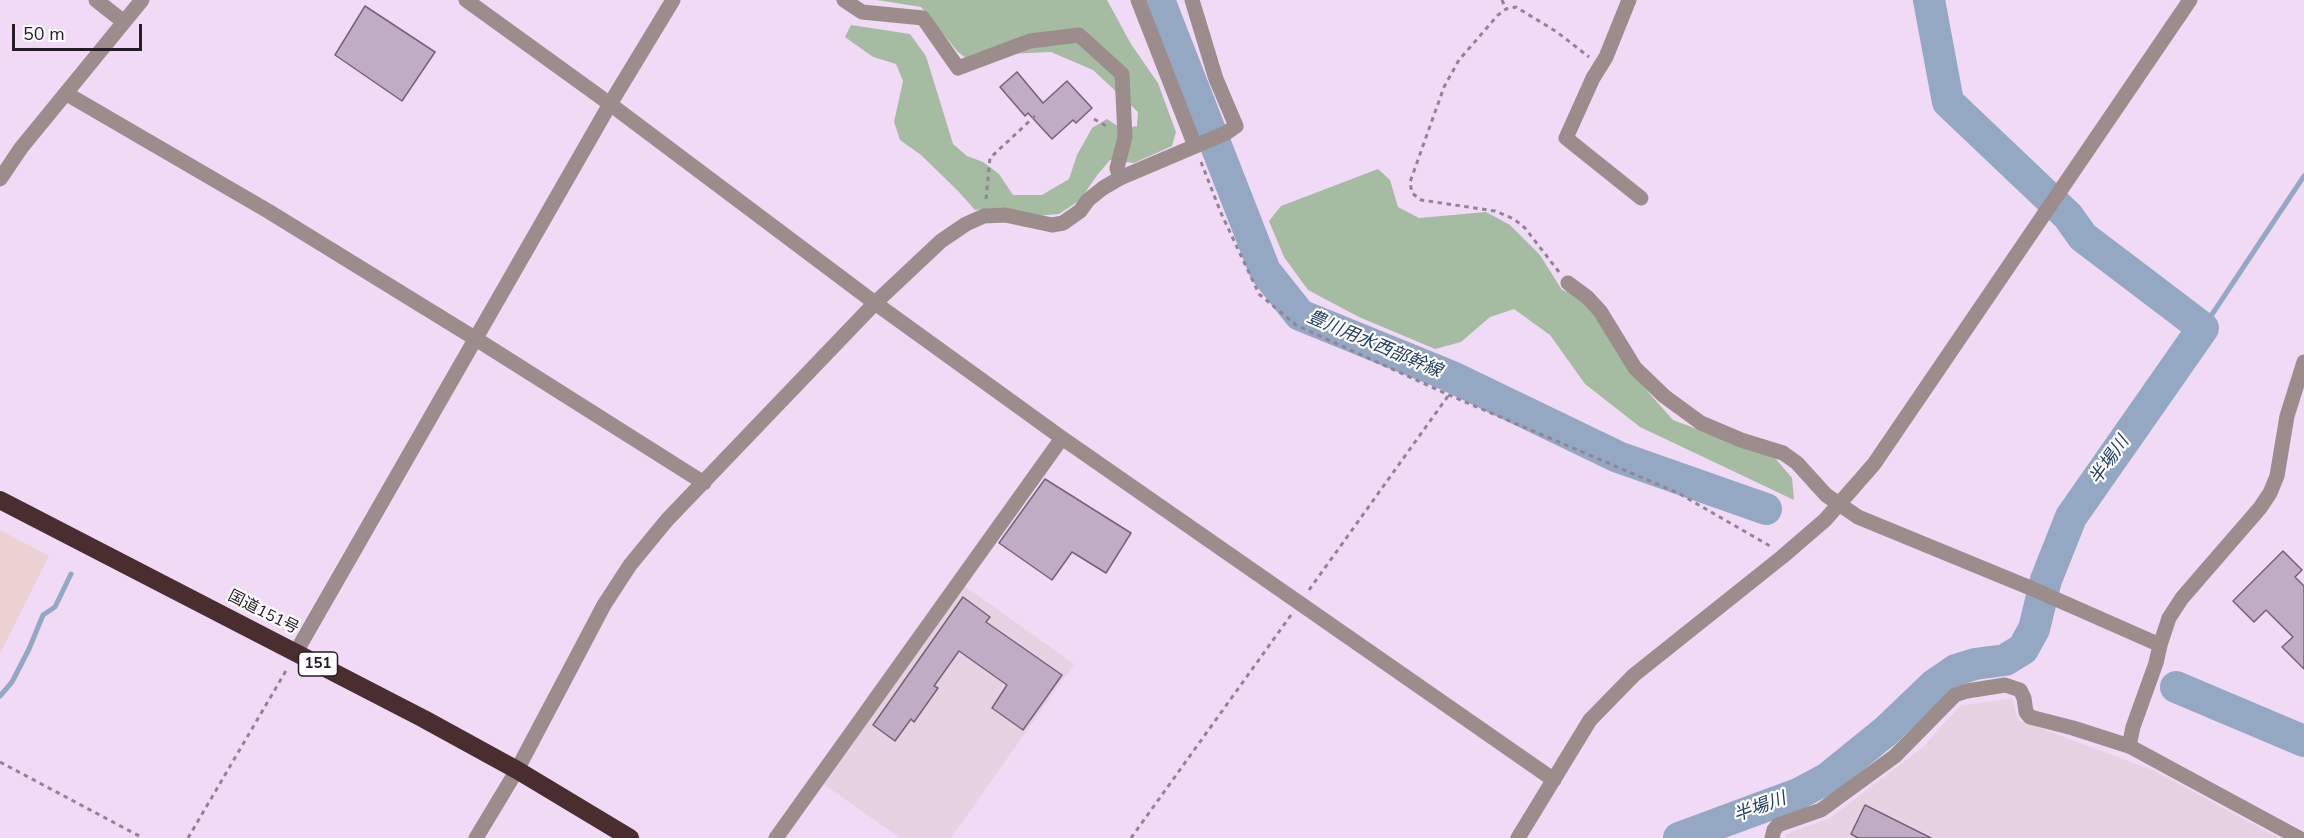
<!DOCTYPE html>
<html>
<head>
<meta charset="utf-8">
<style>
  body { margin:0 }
  #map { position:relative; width:2304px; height:838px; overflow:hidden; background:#f1daf6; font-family:"Nunito Sans",sans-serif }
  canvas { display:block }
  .scale { position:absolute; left:12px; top:24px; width:130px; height:27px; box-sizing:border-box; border:3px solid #251c26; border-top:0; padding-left:8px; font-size:18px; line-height:21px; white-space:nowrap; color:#251c26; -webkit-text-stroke:4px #fff; paint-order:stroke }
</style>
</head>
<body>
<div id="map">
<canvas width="2304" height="838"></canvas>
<div class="scale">50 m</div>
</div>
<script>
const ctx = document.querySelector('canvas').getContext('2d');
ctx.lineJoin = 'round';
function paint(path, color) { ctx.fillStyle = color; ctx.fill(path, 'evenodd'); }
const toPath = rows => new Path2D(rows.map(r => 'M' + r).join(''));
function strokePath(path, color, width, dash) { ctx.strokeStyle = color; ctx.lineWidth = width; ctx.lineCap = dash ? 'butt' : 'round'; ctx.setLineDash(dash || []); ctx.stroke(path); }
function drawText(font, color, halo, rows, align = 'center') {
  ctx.font = font + ' "Nunito Sans","Noto Sans JP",sans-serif'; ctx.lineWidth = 4.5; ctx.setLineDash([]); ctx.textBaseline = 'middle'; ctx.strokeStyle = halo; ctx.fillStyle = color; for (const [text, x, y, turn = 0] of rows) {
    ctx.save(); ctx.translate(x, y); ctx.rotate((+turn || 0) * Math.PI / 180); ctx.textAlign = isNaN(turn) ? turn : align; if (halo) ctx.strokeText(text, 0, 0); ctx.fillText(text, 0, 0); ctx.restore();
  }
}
paint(toPath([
  [0,530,49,556,0,654]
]), '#ecd2d3');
paint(toPath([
  [963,585,1074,664,951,838,900,838,822,783],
  [2012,698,2018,720,2153,770,2279,838,1786,838,1786,834,1830,818,1923,747,1960,706]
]), '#e6d2e2');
paint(toPath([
  [877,0,1107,0,1131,44,1158,83,1176,132,1172,146,1134,163,1110,160,1098,174,1080,200,1059,214,1036,216,996,208,975,210,958,191,921,155,900,140,894,122,903,81,896,64,873,57,845,37,851,25,910,34,926,56,953,144,967,156,983,162,999,174,1013,195,1042,195,1069,179,1077,155,1092,128,1107,119,1122,129,1137,126,1138,112,1093,70,1051,52,1006,54,976,66,958,52,921,7],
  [1378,169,1390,180,1398,207,1419,218,1486,212,1510,225,1540,255,1562,290,1582,297,1633,375,1673,420,1775,458,1792,478,1794,500,1640,427,1585,384,1550,335,1514,309,1490,317,1461,342,1435,349,1359,317,1308,290,1284,257,1269,221,1281,206]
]), '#a5bca3');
strokePath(toPath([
  [2203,328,2304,176],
  [0,696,12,682,29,649,43,615,55,607,71,574]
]), '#94a8c3', 5);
strokePath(toPath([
  [1159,0,1265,271,1300,315,1450,376,1618,457,1766,509],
  [2176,687,2304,741],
  [1679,838,1798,794,1828,778,1886,731,1934,685,1956,670,1975,664,2005,660,2023,649,2034,629,2046,580,2071,517,2203,328,2083,237,2068,216,1948,102,1929,0]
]), '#94a8c3', 32);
const building = toPath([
  [365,6,435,52,402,101,335,55,365,6],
  [1017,72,1043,103,1067,81,1092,108,1076,123,1073,120,1052,139,1028,113,1025,116,1000,87,1017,72],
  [1045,479,1131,533,1106,573,1072,552,1052,580,999,543,1045,479],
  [2283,551,2302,570,2295,577,2304,586,2304,669,2282,647,2293,637,2266,610,2254,622,2233,601,2283,551],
  [963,597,990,617,986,622,1062,675,1023,730,992,708,1007,685,959,651,934,686,938,688,914,722,911,719,895,741,873,725,963,597],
  [1865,805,1931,838,1858,838,1851,834,1865,805]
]);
paint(building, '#c1acc6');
strokePath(building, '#75627a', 1.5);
strokePath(toPath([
  [1502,0,1506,9],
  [1094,119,1108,127],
  [1201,162,1221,213,1259,294,1296,325,1449,395,1678,493,1770,546],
  [986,199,990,158,1035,116],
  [1559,272,1525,228,1514,219,1495,211,1421,200,1412,193,1410,182,1444,87,1459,60,1498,15,1506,9,1516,7,1557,32,1589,57],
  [1309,590,1448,396],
  [0,762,143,838],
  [188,838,287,669],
  [1131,838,1291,615]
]), '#938396', 3, [4.5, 4.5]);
strokePath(toPath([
  [96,0,124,22],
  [466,0,610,104,875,303,1062,438,1554,780],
  [844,0,862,12,923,18,958,68,1030,41,1079,35,1122,74,1125,137,1117,168,1120,178],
  [1138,0,1195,146],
  [1629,0,1606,57,1593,78,1566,138,1641,198],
  [67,94,268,211,476,339,704,483],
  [0,179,21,148,142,0],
  [1568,283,1587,297,1600,311,1635,368,1664,396,1701,423,1741,440,1783,453,1797,463,1826,495,1858,517,2033,589,2160,645,2169,618,2182,598,2260,508,2270,493,2277,476,2287,416,2304,362],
  [296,652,610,104,673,0],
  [2129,746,2133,727,2156,663,2160,645],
  [476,838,517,770,604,605,630,565,667,520,875,303,941,241,966,224,984,216,1005,215,1052,225,1063,223,1080,211,1088,200,1103,188,1120,178,1226,133,1236,126,1216,79,1192,0],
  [776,838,1062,438],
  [1518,838,1590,720,1634,675,1782,557,1825,520,1874,464,2190,0],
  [1772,838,1774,830,1778,825,1821,810,1895,756,1955,695,1967,691,2005,685,2020,690,2024,698,2026,712,2030,717,2073,728,2129,746,2299,838]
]), '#9c8c8c', 15);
strokePath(toPath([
  [0,500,424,719,517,770,630,838]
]), '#4a2d2f', 18);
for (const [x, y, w] of [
  [318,664,39]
]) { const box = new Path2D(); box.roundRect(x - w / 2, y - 12, w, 24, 4.5); ctx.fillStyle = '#fff'; ctx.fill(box); strokePath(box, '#251c26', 1.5); }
drawText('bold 15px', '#251c26', null, [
  ["151",318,664]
]);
drawText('16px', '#251c26', '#fff', [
  ["国道151号",263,613,27]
]);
drawText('italic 18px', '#213f64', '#fff', [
  ["豊川用水西部幹線",1374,345,23],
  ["半場川",2110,461,-55],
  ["半場川",1760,808,-20]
]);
</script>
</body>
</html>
